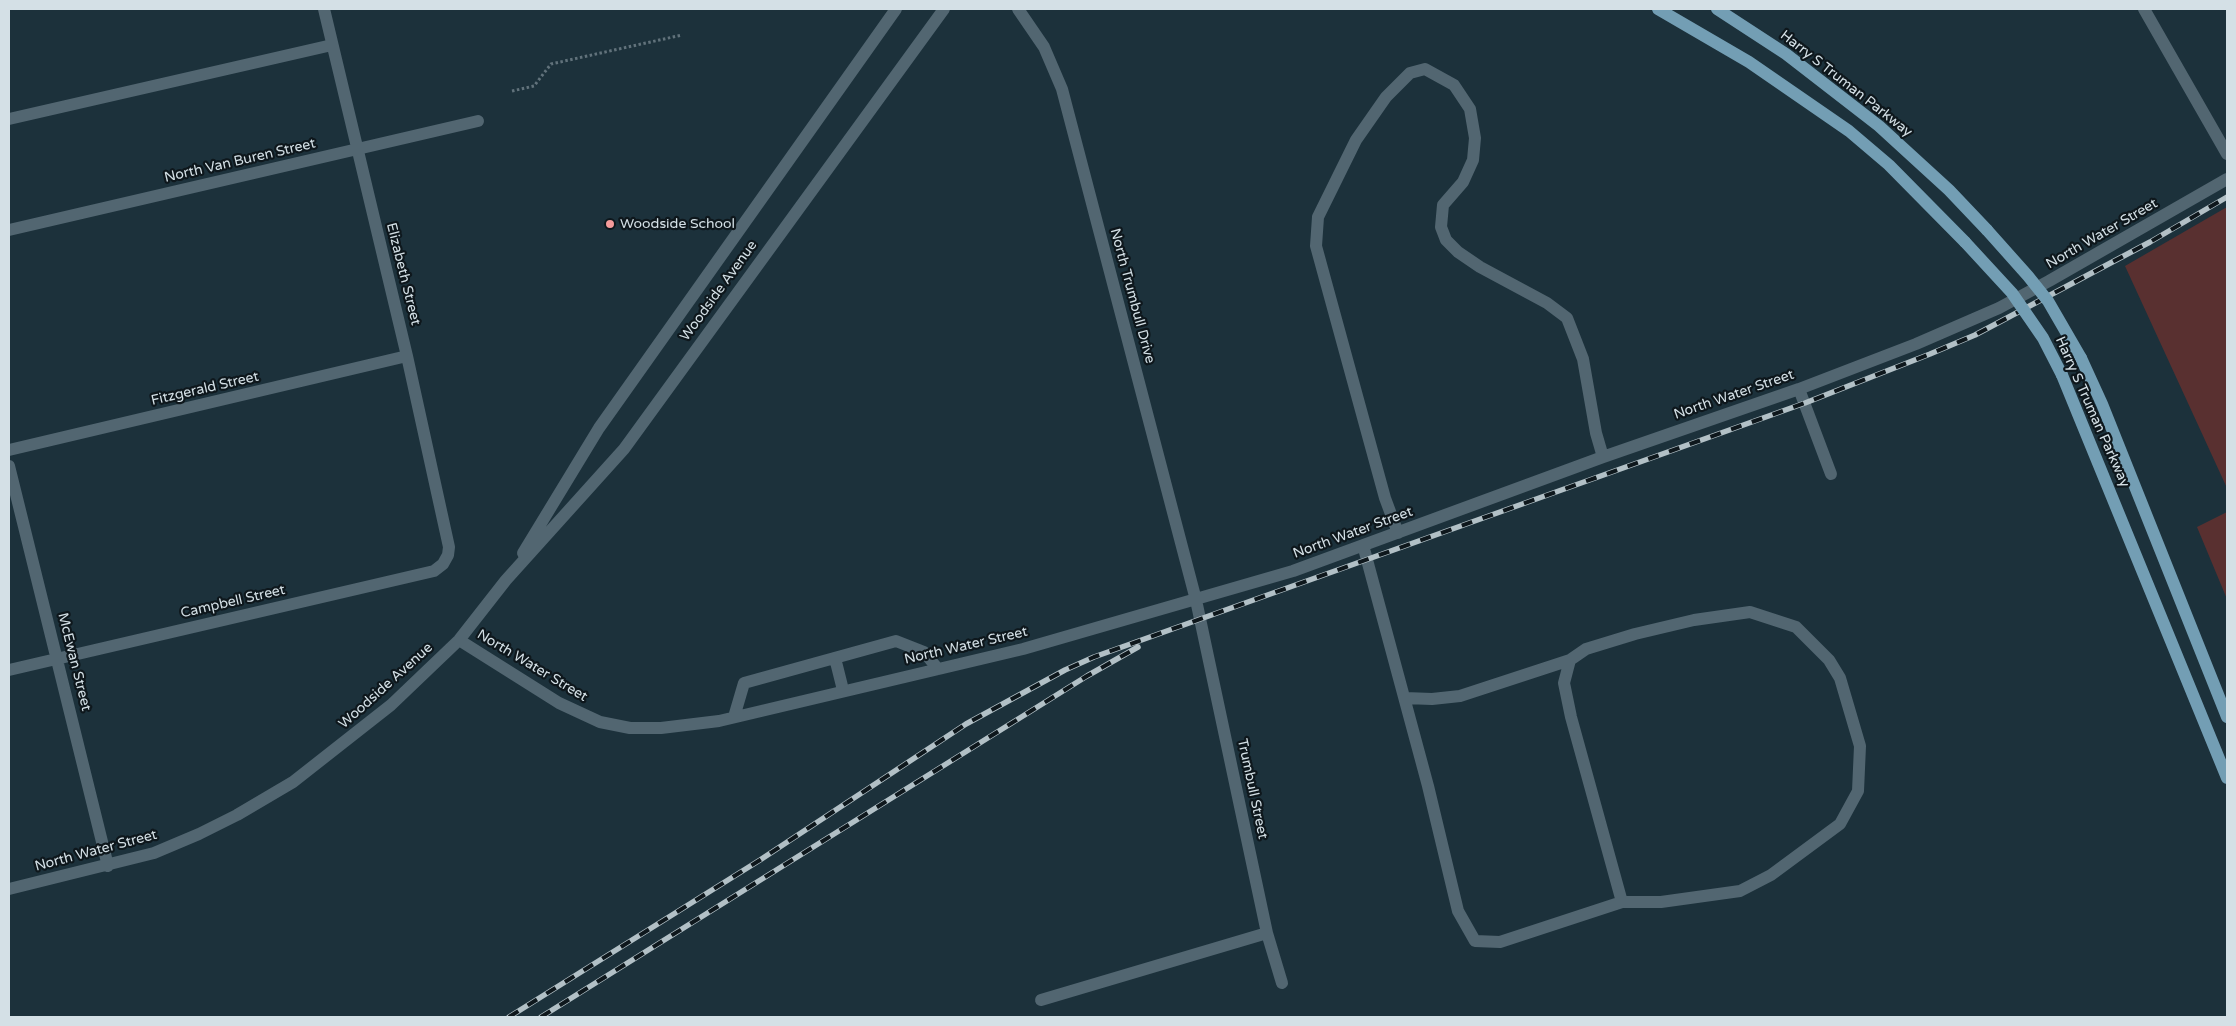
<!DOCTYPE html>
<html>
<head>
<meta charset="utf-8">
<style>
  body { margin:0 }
  #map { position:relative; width:2236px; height:1026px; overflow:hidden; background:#1c313b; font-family:"Varela Round",sans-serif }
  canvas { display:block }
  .frame { position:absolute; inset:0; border:10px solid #d4e0e6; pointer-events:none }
</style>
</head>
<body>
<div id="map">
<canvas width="2236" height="1026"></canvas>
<div class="frame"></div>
</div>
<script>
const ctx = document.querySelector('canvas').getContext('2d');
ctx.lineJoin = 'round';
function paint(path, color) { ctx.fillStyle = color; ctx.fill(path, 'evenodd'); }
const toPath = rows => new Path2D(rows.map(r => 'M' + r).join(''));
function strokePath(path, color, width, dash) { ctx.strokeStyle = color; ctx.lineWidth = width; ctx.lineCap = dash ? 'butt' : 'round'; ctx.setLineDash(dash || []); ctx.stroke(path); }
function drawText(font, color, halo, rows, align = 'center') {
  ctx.font = font + ' "Varela Round",sans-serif'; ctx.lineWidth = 4.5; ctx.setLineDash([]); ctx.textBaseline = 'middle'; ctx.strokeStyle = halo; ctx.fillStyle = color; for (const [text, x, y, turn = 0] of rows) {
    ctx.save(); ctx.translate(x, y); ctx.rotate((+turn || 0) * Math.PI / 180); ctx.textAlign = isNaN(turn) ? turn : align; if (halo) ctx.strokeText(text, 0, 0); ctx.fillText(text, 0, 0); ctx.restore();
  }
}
paint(toPath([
  [2227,207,2227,488,2125,266],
  [2227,512,2227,599,2197,527]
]), '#593030');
strokePath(toPath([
  [512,91,534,86,551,64,682,35]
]), '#61727b', 3, [2.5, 2.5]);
strokePath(toPath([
  [1018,9,1044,47,1062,89,1196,600,1267,933,1282,983],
  [2144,9,2227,154],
  [9,119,332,45],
  [9,230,478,121],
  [1799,389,1831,474],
  [9,450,407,356],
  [9,466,108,866],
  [1398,533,1385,498,1316,246,1318,217,1356,140,1386,97,1410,73,1425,69,1454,85,1470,109,1475,138,1473,160,1463,182,1443,205,1441,227,1446,240,1458,252,1480,267,1547,303,1567,318,1583,359,1596,433,1603,457],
  [1363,545,1428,786,1458,911,1475,941,1500,942,1622,902,1661,902,1740,891,1771,875,1840,824,1858,791,1860,746,1840,678,1829,660,1796,627,1750,612,1694,620,1635,634,1586,649,1570,660,1564,683,1571,717,1622,902],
  [523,553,599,428,896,9],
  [459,640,559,703,600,722,630,728,661,728,719,721,1023,649,1293,571,1603,457,1799,389,1916,344,1999,308,2049,281,2227,179],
  [835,658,843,690],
  [9,670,434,571,443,564,448,555,449,547,407,356,324,9],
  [1405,698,1432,699,1460,696,1570,660],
  [734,717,744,683,896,641,924,652,938,669],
  [9,889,154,853,199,834,237,815,293,782,391,705,459,640,506,580,624,449,944,9],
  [1041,1000,1267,933]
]), '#526671', 12);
strokePath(toPath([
  [1658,9,1749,62,1849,131,1889,165,1965,242],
  [1717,9,1786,54,1879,126,1949,190,1987,230],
  [2081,358,2102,404,2227,717],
  [2062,375,2227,778]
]), '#739eb4', 12);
const rail = toPath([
  [509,1017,760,860,966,724,1065,670,1094,657,1805,403,1930,354,1975,335,2150,242,2227,197],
  [541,1017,1087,676,1138,647]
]);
strokePath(rail, '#b2c0c6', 5.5);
strokePath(rail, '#0e171c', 4, [11]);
strokePath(toPath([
  [1987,230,2028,276,2048,301,2081,358],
  [1965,242,2012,293,2043,338,2062,375]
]), '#739eb4', 12);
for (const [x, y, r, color] of [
  [610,224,5,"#f59b9b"]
]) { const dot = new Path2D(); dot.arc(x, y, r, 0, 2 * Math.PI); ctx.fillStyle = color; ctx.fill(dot); strokePath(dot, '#0e171c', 2); }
drawText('14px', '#d4e0e6', '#0e171c', [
  ["Harry S Truman Parkway",1846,84,38],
  ["North Van Buren Street",240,161,-13],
  ["North Water Street",2102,234,-30],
  ["Elizabeth Street",403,274,76],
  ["Woodside Avenue",719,291,-54],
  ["North Trumbull Drive",1132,296,75],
  ["Fitzgerald Street",205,389,-13],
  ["North Water Street",1734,395,-19],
  ["Harry S Truman Parkway",2092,412,66],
  ["North Water Street",1353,533,-20],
  ["Campbell Street",233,602,-13],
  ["North Water Street",966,646,-13],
  ["McEwan Street",74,662,76],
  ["North Water Street",532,666,31],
  ["Woodside Avenue",386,686,-42],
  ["Trumbull Street",1252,789,78],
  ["North Water Street",96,851,-15]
]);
drawText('14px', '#d4e0e6', '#0e171c', [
  ["Woodside School",620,224]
], 'left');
</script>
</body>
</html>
